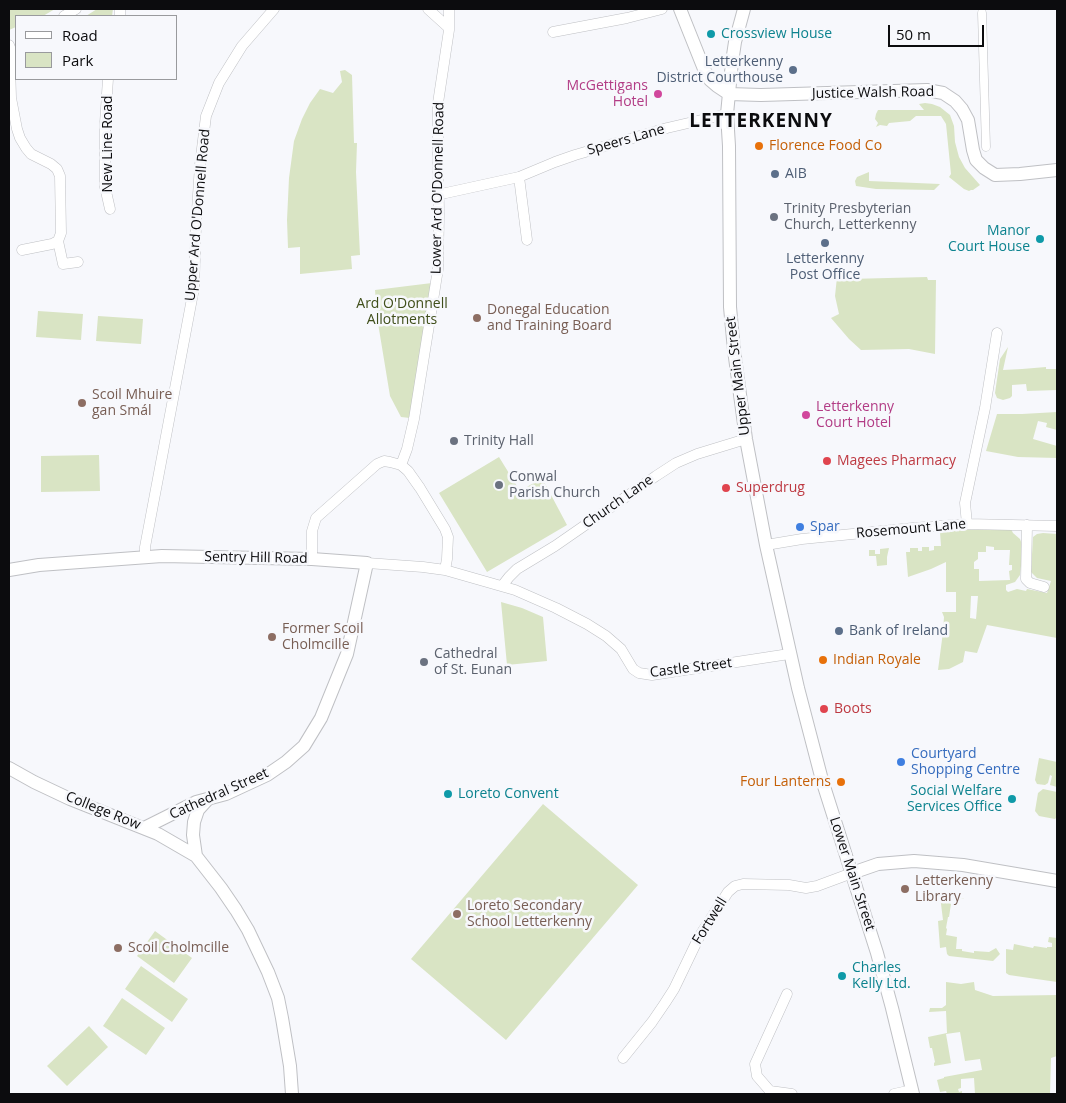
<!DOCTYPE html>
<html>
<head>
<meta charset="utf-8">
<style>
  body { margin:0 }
  #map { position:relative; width:1066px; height:1103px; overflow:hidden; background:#f7f8fc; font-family:"Open Sans",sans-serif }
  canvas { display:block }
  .frame { position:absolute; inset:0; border:10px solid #0c0c0e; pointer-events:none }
  .legend { position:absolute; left:15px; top:15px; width:162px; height:65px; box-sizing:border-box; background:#f7f8fc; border:1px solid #999a9d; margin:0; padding:6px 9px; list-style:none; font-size:15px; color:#0c0c0e }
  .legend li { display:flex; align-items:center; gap:10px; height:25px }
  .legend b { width:25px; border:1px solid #999a9d }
  .scale { position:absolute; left:888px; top:25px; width:96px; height:22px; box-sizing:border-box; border:2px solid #0c0c0e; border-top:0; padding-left:6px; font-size:15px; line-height:18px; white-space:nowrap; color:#0c0c0e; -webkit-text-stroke:4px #f7f8fc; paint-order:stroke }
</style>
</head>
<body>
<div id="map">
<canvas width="1066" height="1103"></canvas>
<div class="frame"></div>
<ul class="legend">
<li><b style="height:6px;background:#fff"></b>Road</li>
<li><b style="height:14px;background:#d9e4c4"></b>Park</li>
</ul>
<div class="scale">50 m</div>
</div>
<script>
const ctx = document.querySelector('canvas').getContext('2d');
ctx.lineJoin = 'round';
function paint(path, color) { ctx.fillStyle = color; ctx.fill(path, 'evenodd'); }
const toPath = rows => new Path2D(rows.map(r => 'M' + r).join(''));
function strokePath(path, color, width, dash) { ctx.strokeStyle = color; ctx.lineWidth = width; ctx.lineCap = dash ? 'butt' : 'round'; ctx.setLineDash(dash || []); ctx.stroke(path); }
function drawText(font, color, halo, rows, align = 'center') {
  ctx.font = font + ' "Open Sans",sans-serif'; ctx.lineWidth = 5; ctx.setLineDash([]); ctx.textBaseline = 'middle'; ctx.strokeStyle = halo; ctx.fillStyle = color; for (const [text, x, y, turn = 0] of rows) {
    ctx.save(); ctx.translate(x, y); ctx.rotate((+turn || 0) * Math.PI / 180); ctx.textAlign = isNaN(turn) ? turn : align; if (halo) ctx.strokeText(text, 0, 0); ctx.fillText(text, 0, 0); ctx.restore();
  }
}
paint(toPath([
  [9,9,55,9,43,16,16,16,16,27,9,30],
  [97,9,113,9,112,16,86,16],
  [345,70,352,75,354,143,357,143,356,172,360,255,351,256,352,269,300,274,300,247,288,248,287,220,289,178,294,141,302,119,310,103,320,89,333,93,342,82,340,71],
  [925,103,932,104,940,107,950,115,954,126,955,142,959,157,965,168,980,185,973,190,971,190,969,191,964,189,949,177,951,174,946,124,941,116,916,116,910,121,889,123,887,126,880,125,876,127,878,123,875,119,876,114,878,110,924,110,919,104],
  [869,172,869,181,940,184,934,190,876,189,856,186,855,181,857,177],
  [837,277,849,279,927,277,928,280,936,280,935,354,909,349,861,350,849,339,831,318,839,314,835,296],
  [432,283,410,418,401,417,390,396,377,317,375,290],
  [38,311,83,314,81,340,36,337],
  [98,316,143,319,141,344,96,341],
  [1008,347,1003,370,1022,369,1046,367,1046,369,1057,369,1057,390,1027,391,1026,384,1012,385,1012,396,1010,398,1003,400,997,398,995,393,1000,359],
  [1057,412,1057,430,1046,427,1047,423,1038,421,1033,439,1057,446,1057,458,1018,457,986,451,997,414,1022,414],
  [99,455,100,491,41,492,41,456],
  [499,457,520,491,542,478,567,525,487,572,439,493],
  [1011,529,1013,533,1020,539,1023,547,1020,575,1015,582,1006,585,1006,590,1008,592,1017,589,1026,591,1027,589,1047,593,1051,581,1037,578,1031,572,1033,537,1037,534,1043,533,1057,534,1057,638,987,625,977,653,965,651,963,662,949,669,938,670,943,632,944,617,942,612,956,612,956,592,946,592,946,562,931,569,908,577,906,552,910,552,910,548,918,548,918,551,922,551,922,547,929,547,929,551,934,550,934,546,941,546,940,532,945,532,946,530],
  [986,546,994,547,994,550,1010,550,1009,565,1012,565,1012,570,1009,571,1010,580,979,581,979,569,974,569,974,562,978,559,978,552,986,552],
  [971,596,978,596,976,619,970,618],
  [889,548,887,557,887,565,877,566,876,556,869,556,869,550,875,550,875,554,880,554,880,549],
  [501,602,522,608,543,617,547,661,507,665],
  [1039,758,1057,762,1057,787,1050,785,1052,776,1050,775,1048,783,1045,785,1037,784,1035,780],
  [1043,789,1057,792,1057,817,1055,819,1039,816,1035,811,1038,793],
  [543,804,638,885,506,1040,411,959],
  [940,896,966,899,950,898,950,903,951,904,949,917,948,917,946,928,947,929,946,935,957,937,956,949,962,949,962,951,974,953,974,951,989,952,996,948,1000,954,993,961,949,956,947,954,946,947,940,948,938,921,943,920],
  [155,931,192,958,174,983,137,956],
  [1049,937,1057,938,1057,982,1009,975,1006,973,1006,949,1013,950,1014,944,1033,948,1034,946,1047,948,1047,947,1052,947,1052,943,1048,942],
  [141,966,188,999,172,1022,125,989],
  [946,982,961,984,974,982,975,990,993,996,1057,995,1057,1056,1051,1058,1050,1094,975,1094,974,1078,961,1079,961,1088,958,1089,959,1092,962,1091,962,1094,944,1094,947,1094,946,1091,940,1092,937,1080,944,1078,944,1077,982,1070,980,1059,965,1061,960,1032,946,1034,951,1063,934,1066,934,1063,935,1062,932,1048,930,1048,928,1037,947,1033,946,1011,929,1012,930,1008,942,1008,946,1005],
  [122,998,165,1028,146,1055,103,1026],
  [89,1026,108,1047,67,1086,47,1066]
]), '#d9e4c4');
const pedestrian = toPath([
  [982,13,986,147]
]);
const minor = toPath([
  [428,9,449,28],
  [64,16,76,9],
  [120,16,120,9],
  [553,32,627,18,662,9],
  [9,45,11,50,10,65,11,98,17,129,20,138,26,148,31,154,51,164,57,169,60,176,61,233,58,241,52,244,22,250],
  [108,79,105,123,105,187,110,209],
  [519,177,527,240],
  [438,193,446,193,519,177,555,162,575,155,667,128,727,114],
  [58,241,63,264,78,262],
  [401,465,407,449,414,419,438,269,439,212,438,166,438,103,449,30,449,9],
  [967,524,965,503,985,408,997,333],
  [1027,525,1026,579,1030,583,1044,587],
  [766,545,802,539,913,528,967,524,1057,526],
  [145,557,145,547,194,288,196,226,200,165,206,116,219,83,242,46,274,9],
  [312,559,312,531,316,518,377,464,384,461,390,462,401,465,408,471,420,488,445,529,448,537,447,559,445,570],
  [367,563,423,567,445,570,515,590,556,608,587,624,606,636,621,649,633,669,639,673,652,675,789,654],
  [502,586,509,577,517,569,555,546,656,476,676,463,697,454,746,439],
  [787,994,755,1064,757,1076,770,1091,792,1094],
  [623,1058,652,1022,665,1003,674,989,699,937,728,892,735,886,743,884,789,885,806,888,817,886,852,873],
  [894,1094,912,1090]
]);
const tertiary = toPath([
  [680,9,704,69,710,80,717,86,729,94],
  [744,9,735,42,732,62,727,114,729,146,730,307,734,350,746,439,766,545,798,688,822,780,877,953,892,1008,913,1094],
  [729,94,761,95,927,90,943,93,955,101,962,109,968,120,973,150,976,160,984,168,995,175,1020,174,1057,170],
  [9,570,39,565,162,556,312,559,367,563,347,654,321,718,304,746,286,762,267,775,226,794,196,802,144,828],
  [9,768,34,782,70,799,158,834,196,856],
  [208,799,198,810,194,822,193,835,196,856,221,888,236,910,248,930,268,972,278,998,282,1018,290,1066,292,1094],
  [852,873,878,864,914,861,963,865,1057,881]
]);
strokePath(pedestrian, '#bfc0c4', 9);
strokePath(minor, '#bfc0c4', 11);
strokePath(tertiary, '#bfc0c4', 14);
strokePath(pedestrian, '#fff', 8);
strokePath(minor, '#fff', 10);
strokePath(tertiary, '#fff', 12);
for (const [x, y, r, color] of [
  [711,34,5,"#0f9aa8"],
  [793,70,5,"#5c6f8a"],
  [658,94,5,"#d1479c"],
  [759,146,5,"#e8710a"],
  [775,174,5,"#5c6f8a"],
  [774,217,5,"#6b7280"],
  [1040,239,5,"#0f9aa8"],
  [825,243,5,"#5c6f8a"],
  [477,318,5,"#8d6e63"],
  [82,403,5,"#8d6e63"],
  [806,415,5,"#d1479c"],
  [454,441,5,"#6b7280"],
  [827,461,5,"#e0444e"],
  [499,485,5,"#6b7280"],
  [726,488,5,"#e0444e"],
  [800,527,5,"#3f7fe0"],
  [839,631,5,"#5c6f8a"],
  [272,637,5,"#8d6e63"],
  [823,660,5,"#e8710a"],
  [424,662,5,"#6b7280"],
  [824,709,5,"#e0444e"],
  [901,762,5,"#3f7fe0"],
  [841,782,5,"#e8710a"],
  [448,794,5,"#0f9aa8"],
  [1012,799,5,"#0f9aa8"],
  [905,889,5,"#8d6e63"],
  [457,914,5,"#8d6e63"],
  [118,948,5,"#8d6e63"],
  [842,976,5,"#0f9aa8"]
]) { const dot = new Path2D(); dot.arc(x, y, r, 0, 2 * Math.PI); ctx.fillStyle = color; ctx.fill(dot); strokePath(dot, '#f7f8fc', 2); }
drawText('14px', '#0d838f', '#f7f8fc', [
  ["Crossview House",721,34],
  ["Manor",1030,231,"right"],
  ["Court House",1030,247,"right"],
  ["Social Welfare",1002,791,"right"],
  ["Services Office",1002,807,"right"],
  ["Loreto Convent",458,794],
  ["Charles",852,968],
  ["Kelly Ltd.",852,984]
], 'left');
drawText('14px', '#4e5e75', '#f7f8fc', [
  ["Letterkenny",783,62,"right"],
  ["District Courthouse",783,78,"right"],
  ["AIB",785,174],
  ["Letterkenny",825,259,"center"],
  ["Post Office",825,275,"center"],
  ["Bank of Ireland",849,631]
], 'left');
drawText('14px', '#b23c85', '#f7f8fc', [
  ["McGettigans",648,86],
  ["Hotel",648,102],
  ["Letterkenny",816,407,"left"],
  ["Court Hotel",816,423,"left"]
], 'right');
drawText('14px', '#0c0c0e', '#f7f8fc', [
  ["Justice Walsh Road",873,93,-1],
  ["Speers Lane",626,140,-16],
  ["New Line Road",108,144,-90],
  ["Lower Ard O'Donnell Road",438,188,-89],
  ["Upper Ard O'Donnell Road",198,215,-85],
  ["Upper Main Street",738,376,-97],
  ["Church Lane",618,502,-35],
  ["Rosemount Lane",911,529,-5],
  ["Sentry Hill Road",256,558,1],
  ["Castle Street",691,668,-7],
  ["Cathedral Street",219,794,-24],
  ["College Row",103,811,22],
  ["Lower Main Street",852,874,72],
  ["Fortwell",710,921,-58]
]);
drawText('14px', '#c56008', '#f7f8fc', [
  ["Florence Food Co",769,146],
  ["Indian Royale",833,660],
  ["Four Lanterns",831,782,"right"]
], 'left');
drawText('14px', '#5b616d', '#f7f8fc', [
  ["Trinity Presbyterian",784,209],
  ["Church, Letterkenny",784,225],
  ["Trinity Hall",464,441],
  ["Conwal",509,477],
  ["Parish Church",509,493],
  ["Cathedral",434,654],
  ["of St. Eunan",434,670]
], 'left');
drawText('14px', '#404f1b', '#f7f8fc', [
  ["Ard O'Donnell",402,304],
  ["Allotments",402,320]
]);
drawText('14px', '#785e54', '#f7f8fc', [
  ["Donegal Education",487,310],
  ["and Training Board",487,326],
  ["Scoil Mhuire",92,395],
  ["gan Smál",92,411],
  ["Former Scoil",282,629],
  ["Cholmcille",282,645],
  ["Letterkenny",915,881],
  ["Library",915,897],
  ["Loreto Secondary",467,906],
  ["School Letterkenny",467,922],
  ["Scoil Cholmcille",128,948]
], 'left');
drawText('14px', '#be3a42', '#f7f8fc', [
  ["Magees Pharmacy",837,461],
  ["Superdrug",736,488],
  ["Boots",834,709]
], 'left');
drawText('14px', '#366cbe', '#f7f8fc', [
  ["Spar",810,527],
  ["Courtyard",911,754],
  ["Shopping Centre",911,770]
], 'left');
ctx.letterSpacing = '1px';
drawText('bold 19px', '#0c0c0e', '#f7f8fc', [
  ["LETTERKENNY",761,122]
]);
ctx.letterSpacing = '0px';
</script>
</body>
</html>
